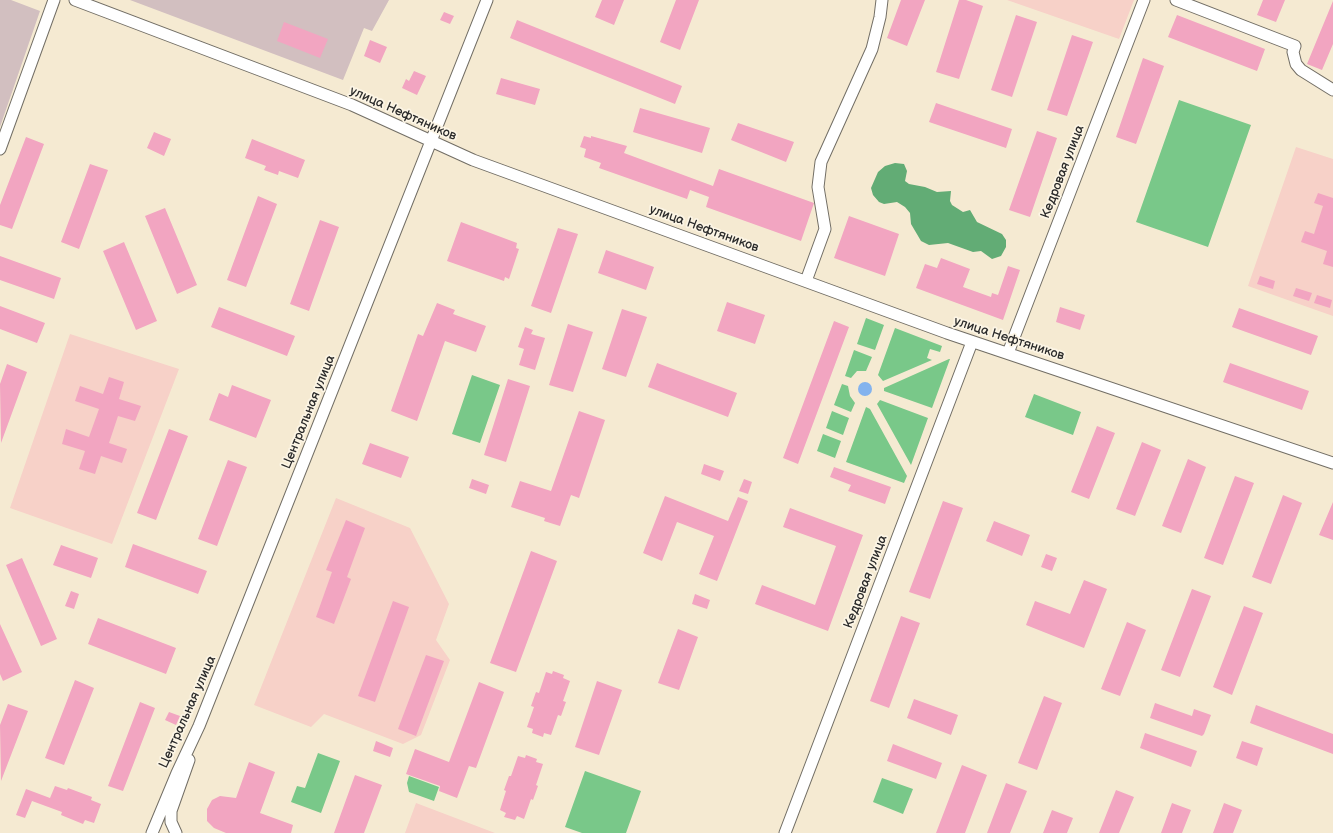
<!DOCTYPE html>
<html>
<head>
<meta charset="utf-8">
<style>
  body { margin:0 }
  canvas { display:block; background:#f5ead2 }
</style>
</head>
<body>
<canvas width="1333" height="833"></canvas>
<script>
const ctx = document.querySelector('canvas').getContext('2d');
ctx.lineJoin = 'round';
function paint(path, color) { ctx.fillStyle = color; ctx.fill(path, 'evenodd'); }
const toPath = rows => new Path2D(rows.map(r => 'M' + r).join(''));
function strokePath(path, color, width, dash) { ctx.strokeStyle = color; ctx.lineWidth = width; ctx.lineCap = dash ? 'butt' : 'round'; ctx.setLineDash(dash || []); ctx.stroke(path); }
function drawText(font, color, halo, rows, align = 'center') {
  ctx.font = font + ' "Balsamiq Sans",sans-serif'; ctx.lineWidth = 3.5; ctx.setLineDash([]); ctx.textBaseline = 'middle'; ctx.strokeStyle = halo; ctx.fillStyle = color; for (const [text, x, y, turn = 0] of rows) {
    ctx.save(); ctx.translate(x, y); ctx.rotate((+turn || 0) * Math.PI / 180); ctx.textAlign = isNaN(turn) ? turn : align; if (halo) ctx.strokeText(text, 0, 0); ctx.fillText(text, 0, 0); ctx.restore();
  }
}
paint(toPath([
  [1007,0,1134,0,1119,39],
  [1296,147,1333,159,1333,316,1248,286],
  [70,334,179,369,112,544,10,508],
  [336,498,410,528,449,604,436,640,450,660,421,735,403,744,324,714,311,727,254,705],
  [416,803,495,833,405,833]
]), '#f7d1c8');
paint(toPath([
  [0,0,11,0,40,11,0,127],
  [130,0,389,0,372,31,364,28,343,80]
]), '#d2bfc0');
paint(toPath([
  [1179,100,1251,125,1208,247,1136,222],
  [866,318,884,325,875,350,857,344],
  [895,328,942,346,940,352,930,349,927,358,932,360,883,381,878,375],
  [854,350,872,357,866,371,857,371,851,378,845,376],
  [949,359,950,359,932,408,884,391,884,388],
  [472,375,500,385,480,443,452,434],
  [842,384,848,386,850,396,855,403,851,412,834,405],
  [1034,394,1081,412,1073,435,1025,417],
  [880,400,928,418,911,465,877,404],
  [866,407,870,409,907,476,904,483,846,462],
  [832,411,849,418,843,435,826,428],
  [823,434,841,441,835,458,817,451],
  [318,753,340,761,321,813,291,802,297,786,305,788],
  [585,771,641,791,626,833,582,833,565,827],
  [409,776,439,787,434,801,409,792,407,783],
  [882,778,913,789,903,814,873,802]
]), '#79c889');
paint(toPath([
  [895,163,904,164,907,171,905,181,909,184,925,187,937,192,951,191,950,201,952,205,963,212,970,210,977,222,1002,234,1006,240,1006,247,1001,256,992,259,981,251,973,252,948,243,929,245,921,241,911,224,910,213,905,207,897,202,884,204,879,202,873,195,871,188,878,172,885,166]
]), '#62ac75');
paint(toPath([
  '858 389a7 7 0 1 1 14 0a7 7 0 1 1-14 0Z'
]), '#83b3ee');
paint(toPath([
  [602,0,624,0,614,25,595,17],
  [676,0,699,0,680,50,660,42],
  [901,0,925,0,907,46,887,38],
  [959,0,966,0,983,6,959,79,936,72],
  [1263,0,1285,0,1276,22,1257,15],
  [1333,1,1333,44,1322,70,1307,64],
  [444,12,454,16,450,24,440,20],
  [1016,15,1037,22,1012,97,991,90],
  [1177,15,1265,49,1257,71,1168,37],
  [517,20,682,86,675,104,510,38],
  [284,22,328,39,320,58,277,41],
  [1072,35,1093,42,1067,116,1047,110],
  [370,40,387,47,380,63,364,56],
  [1143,58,1164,66,1136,144,1116,137],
  [414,71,426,76,417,95,402,88,406,79,409,81],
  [501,78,540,89,535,105,496,94],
  [936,103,1012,129,1006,148,929,122],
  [640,108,710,128,702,153,633,132],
  [738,123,794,142,786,162,731,140],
  [1037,131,1057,138,1030,217,1009,210],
  [154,132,171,139,164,156,147,148],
  [584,136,591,138,591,136,627,146,624,153,713,186,719,169,814,203,801,241,706,207,709,197,690,190,687,199,599,168,601,163,584,157,586,149,580,147],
  [26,137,44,144,12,229,0,225,0,205],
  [252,139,305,160,298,178,279,171,278,175,264,170,266,166,245,158],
  [90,164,108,170,79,249,61,242],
  [1318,193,1333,198,1333,267,1323,264,1327,251,1301,242,1305,231,1314,234,1323,206,1314,203],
  [258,196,277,204,246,287,227,280],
  [165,208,197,285,177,294,145,216],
  [849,216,899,234,885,276,834,258],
  [320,220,339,227,309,311,290,304],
  [461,222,517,243,516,248,519,249,509,279,505,277,504,281,447,261],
  [558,228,578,234,551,313,531,306],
  [124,242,157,321,136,330,103,251],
  [606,250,654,267,646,290,598,273],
  [0,256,61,278,54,299,0,280],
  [941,258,970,269,963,287,991,297,992,293,998,295,1008,266,1020,270,1003,320,916,288,925,264,937,268],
  [1260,276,1275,281,1273,289,1257,284],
  [1296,288,1312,293,1309,301,1293,296],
  [1317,295,1332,300,1330,308,1314,303],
  [727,302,765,315,755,344,717,331],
  [437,303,455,310,453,314,486,326,476,352,445,341,417,421,391,411,418,334,423,336],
  [0,306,45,323,37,343,0,329],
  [219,307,295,336,287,356,211,327],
  [1060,307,1085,315,1080,330,1056,322],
  [1239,308,1318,336,1311,355,1232,327],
  [622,309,647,317,626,377,602,369],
  [834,321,849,327,798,464,783,458],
  [568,324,593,332,573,392,549,385],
  [525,327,533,330,531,334,545,338,535,370,519,365,524,349,518,347],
  [657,363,737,393,728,417,648,387],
  [1230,363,1309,391,1302,410,1223,382],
  [7,364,27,372,1,443,0,384],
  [109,377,124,382,119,399,141,406,135,421,118,416,109,443,127,449,122,463,101,456,95,474,79,469,85,451,62,444,66,429,89,437,99,409,75,401,80,386,103,394],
  [508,379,530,386,506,462,484,455],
  [232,385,271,400,256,438,209,420,219,393,228,397],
  [579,411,605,420,579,498,571,495,560,526,544,521,545,518,511,507,520,481,551,491],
  [1097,426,1115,433,1089,499,1071,492],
  [169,429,188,436,156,520,137,513],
  [1142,442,1161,450,1135,516,1116,509],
  [370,443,409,457,401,478,362,464],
  [1188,459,1206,467,1181,533,1162,526],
  [228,460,247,467,217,546,198,539],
  [704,464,724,471,720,481,701,474],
  [834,467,891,487,885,504,848,491,851,485,830,477],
  [1235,476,1254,483,1223,565,1204,558],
  [472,479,489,485,486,494,469,488],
  [744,479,752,482,748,494,739,491],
  [1283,495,1302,503,1271,584,1252,577],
  [665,496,728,521,738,497,748,501,717,581,699,574,714,536,677,522,662,561,643,553],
  [943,501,963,508,930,599,909,592],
  [1333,502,1333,540,1319,535],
  [790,508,863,535,828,631,755,604,762,585,815,605,836,546,783,527],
  [346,520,365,528,347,577,351,579,334,624,316,617,332,572,326,570],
  [994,521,1030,535,1022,556,986,541],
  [133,544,207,571,198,594,125,567],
  [61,545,98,558,91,578,53,565],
  [531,551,557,561,516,672,490,663],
  [1046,554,1057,558,1052,571,1041,567],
  [22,558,57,639,41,646,6,565],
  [1084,580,1107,589,1084,648,1026,625,1035,601,1070,614],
  [1192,589,1211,596,1180,677,1161,670],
  [71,591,79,594,74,609,65,606],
  [695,594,710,600,707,609,692,604],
  [393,601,409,607,375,702,358,696],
  [1244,606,1263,613,1232,695,1213,687],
  [901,616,920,623,889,708,870,701],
  [98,618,176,648,166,674,88,644],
  [1127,622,1146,630,1120,696,1101,689],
  [0,624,22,672,3,681,0,674],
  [678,629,698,637,679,690,658,683],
  [426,655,444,661,416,736,398,729],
  [553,671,564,675,563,678,570,681,563,701,566,702,561,716,558,715,551,735,544,733,543,737,532,733,533,729,527,727,534,707,531,706,536,692,539,693,546,672,552,674],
  [75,680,94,688,64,765,45,758],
  [597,681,622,690,599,755,575,747],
  [479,682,504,692,476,768,469,766,457,798,439,791,440,786,406,774,415,749,449,762],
  [1044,696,1062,703,1037,770,1018,763],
  [914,699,958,715,951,735,907,718],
  [140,702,155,708,123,791,108,786],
  [1155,703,1192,716,1194,709,1211,715,1204,734,1202,736,1150,718],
  [8,704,28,711,1,781,0,725],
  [1256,705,1333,734,1333,754,1250,723],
  [169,712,180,716,176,725,165,720],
  [1145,733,1197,751,1191,767,1140,748],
  [376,741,393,748,390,757,373,751],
  [1242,741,1263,748,1257,766,1236,758],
  [893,744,942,763,936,779,887,761],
  [526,755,537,759,536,762,543,764,536,785,538,786,533,800,531,799,524,819,517,816,515,820,504,817,506,813,500,810,506,791,504,790,509,776,511,776,518,756,525,758],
  [249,762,275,772,260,813,293,825,291,833,226,833,214,828,207,821,207,809,212,800,220,796,236,798],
  [962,765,987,775,965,833,936,833],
  [355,775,382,785,364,833,334,833],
  [1006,783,1027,791,1010,833,987,833],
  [55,786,67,790,68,788,92,797,91,800,101,804,94,823,85,820,83,824,61,815,62,812,32,801,25,818,16,815,26,789,50,798],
  [1116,790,1134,797,1119,833,1099,833],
  [1172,803,1191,810,1182,833,1161,833],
  [1224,803,1242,810,1233,833,1213,833],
  [1052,810,1073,818,1067,833,1043,833]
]), '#f2a5c1');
const minor = toPath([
  [75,0,352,105,473,160,947,333,1333,463],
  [1176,0,1295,46,1293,52,1296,64,1301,70,1333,90],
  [0,149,54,0],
  [806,281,825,229,818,187,821,162,872,49,880,17,882,0],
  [1008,353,1144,0],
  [152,833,177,773,199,726,487,0],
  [176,833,171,822,171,811,189,760],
  [785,833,972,342]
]);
strokePath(minor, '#726e65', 13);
strokePath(minor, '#fff', 11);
drawText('13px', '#2b2b2b', '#fcf5e5', [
  ["улица Нефтяников",403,114,24],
  ["Кедровая улица",1063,172,-69],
  ["улица Нефтяников",704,229,20],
  ["улица Нефтяников",1009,339,18],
  ["Центральная улица",309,412,-68],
  ["Кедровая улица",866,582,-69],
  ["Центральная улица",188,712,-66]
]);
</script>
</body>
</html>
